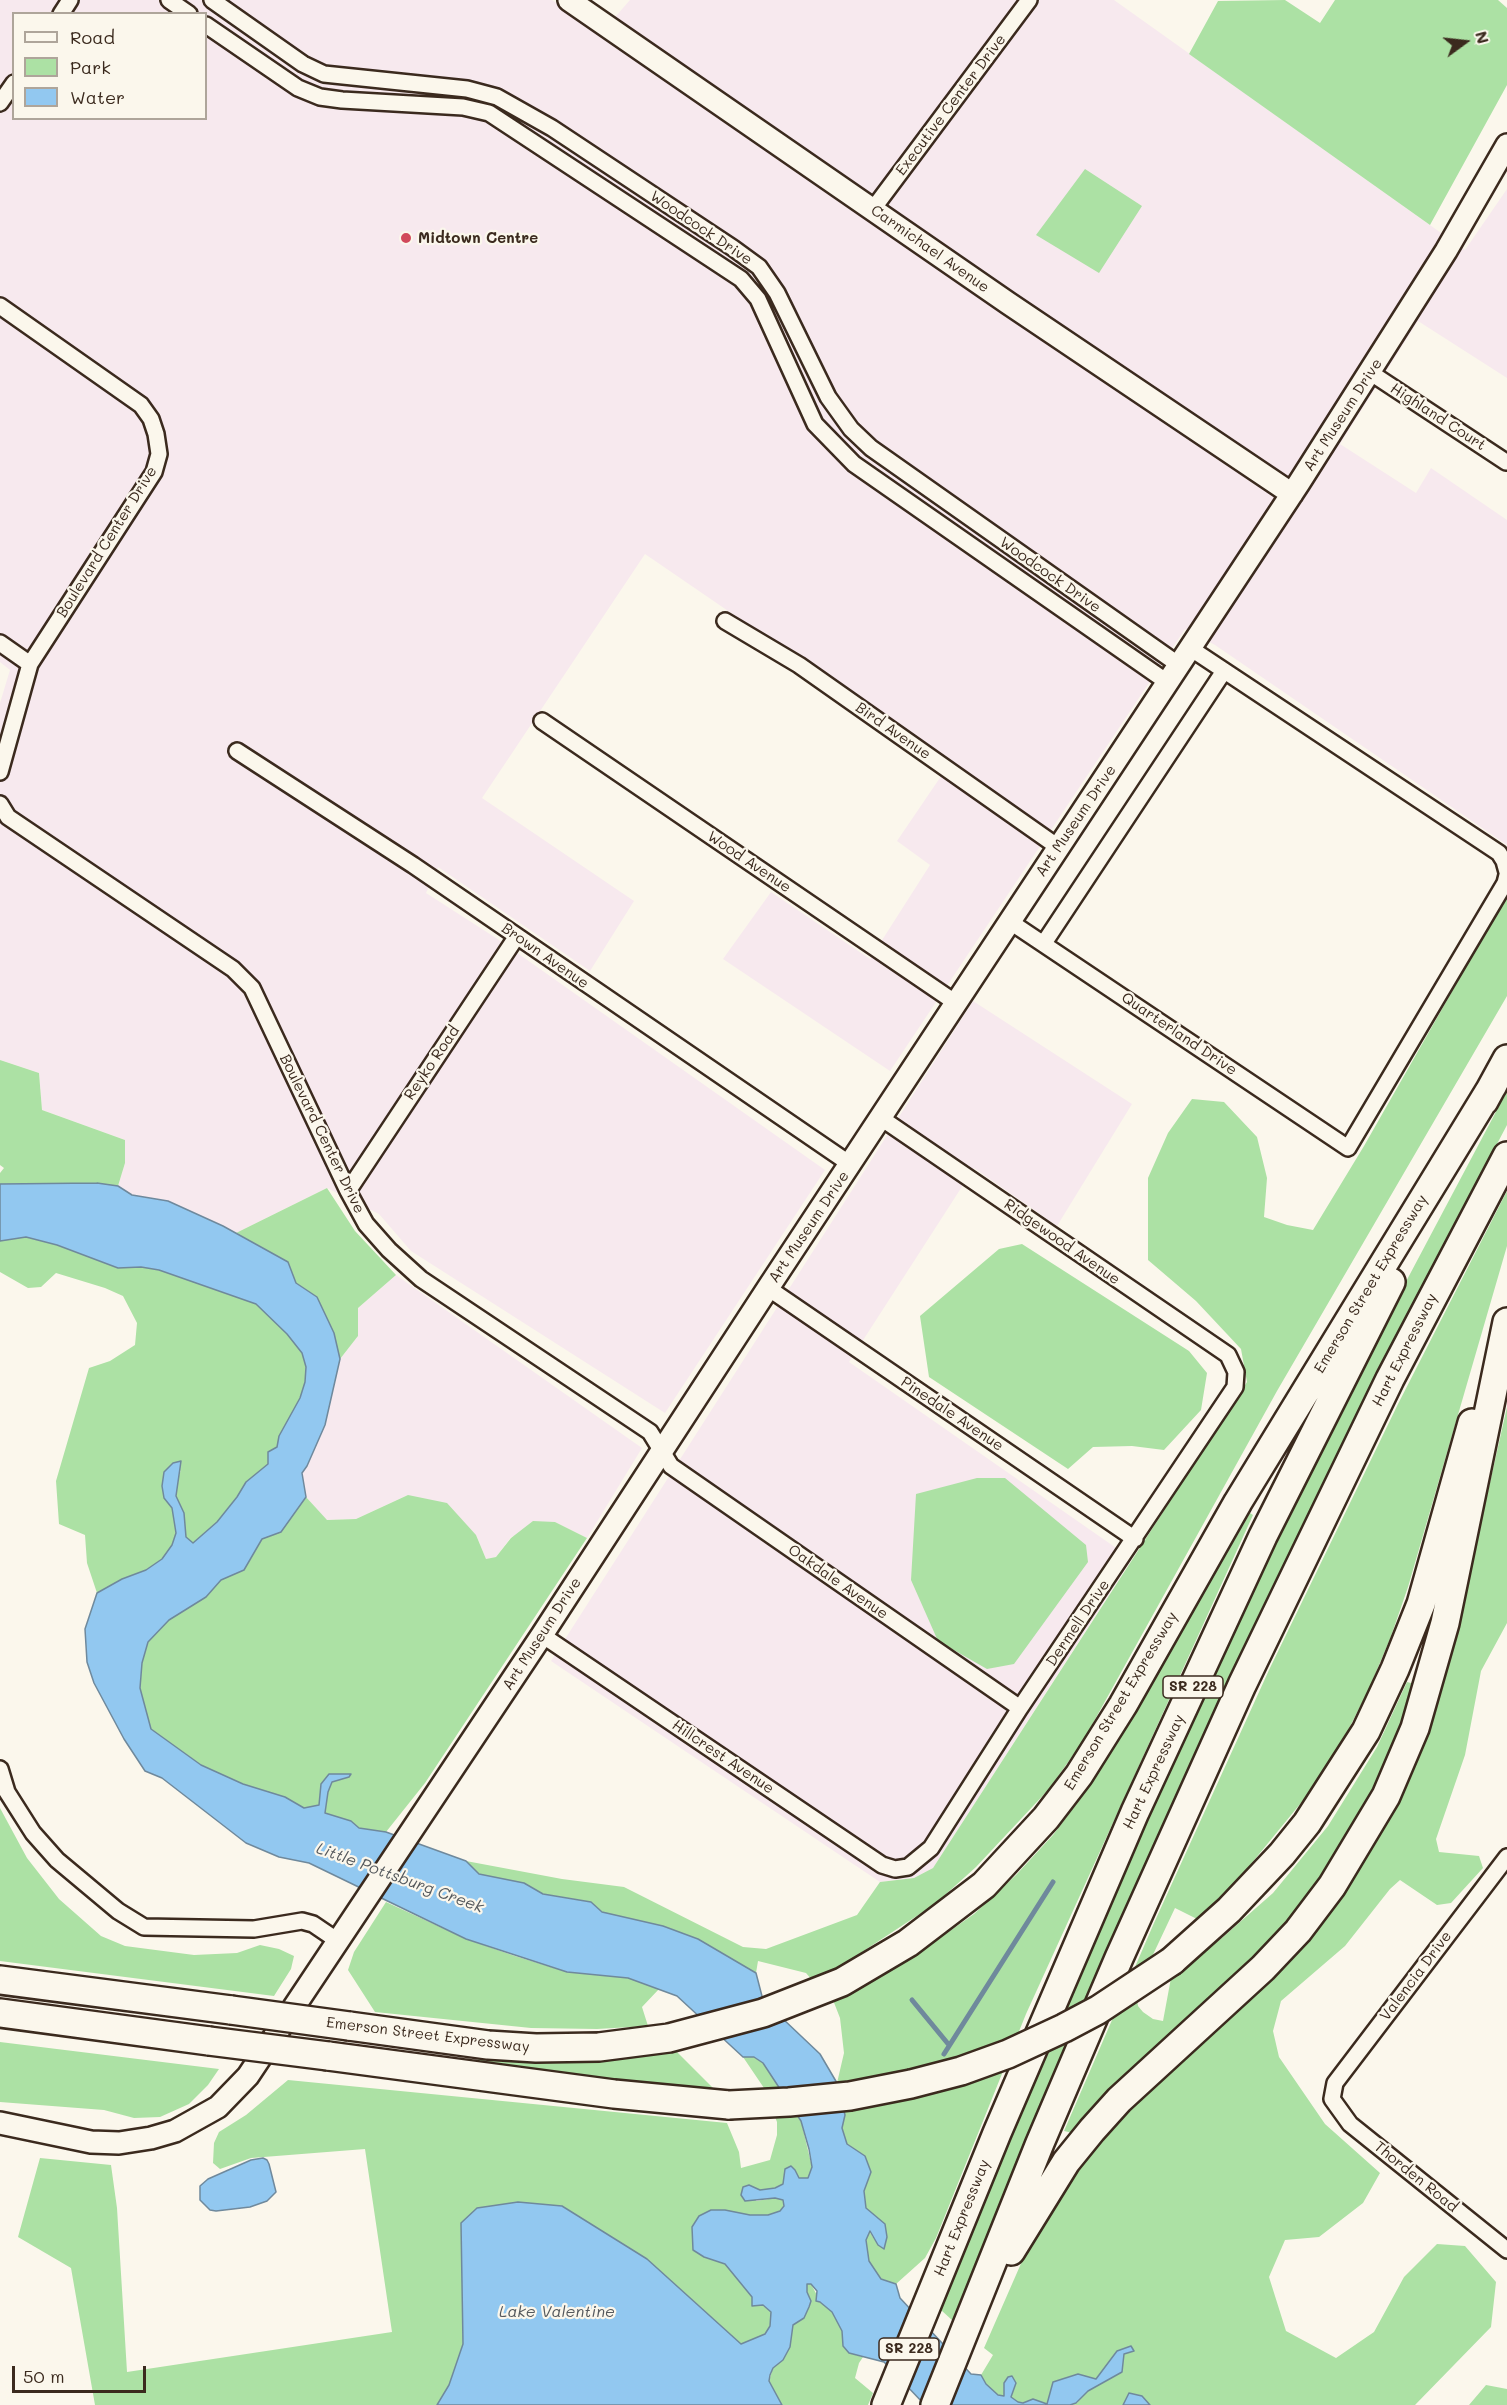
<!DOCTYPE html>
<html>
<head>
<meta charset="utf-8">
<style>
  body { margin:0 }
  #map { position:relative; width:1507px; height:2405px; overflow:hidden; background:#fbf7ec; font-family:Mali,sans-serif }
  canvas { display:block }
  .legend { position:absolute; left:12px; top:12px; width:195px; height:108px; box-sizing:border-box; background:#fbf7ec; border:2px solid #aea59a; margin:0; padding:8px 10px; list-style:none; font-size:18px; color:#3b2a1e }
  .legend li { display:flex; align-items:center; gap:12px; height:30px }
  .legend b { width:30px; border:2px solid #aea59a }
  .north { position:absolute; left:1435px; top:12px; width:60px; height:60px; -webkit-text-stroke:4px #fbf7ec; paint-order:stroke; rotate:75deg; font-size:16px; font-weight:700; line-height:24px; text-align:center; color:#3b2a1e }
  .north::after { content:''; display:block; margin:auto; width:21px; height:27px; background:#3b2a1e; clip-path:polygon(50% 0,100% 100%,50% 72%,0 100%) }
  .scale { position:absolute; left:12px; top:2366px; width:134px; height:27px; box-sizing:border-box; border:3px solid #3b2a1e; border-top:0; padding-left:8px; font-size:18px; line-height:21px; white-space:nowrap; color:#3b2a1e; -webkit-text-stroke:4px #fbf7ec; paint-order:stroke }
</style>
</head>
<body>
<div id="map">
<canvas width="1507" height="2405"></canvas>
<ul class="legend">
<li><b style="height:8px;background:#fbf7ec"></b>Road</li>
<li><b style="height:16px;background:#ace1a4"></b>Park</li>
<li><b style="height:16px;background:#92c8f0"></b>Water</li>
</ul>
<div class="north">N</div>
<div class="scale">50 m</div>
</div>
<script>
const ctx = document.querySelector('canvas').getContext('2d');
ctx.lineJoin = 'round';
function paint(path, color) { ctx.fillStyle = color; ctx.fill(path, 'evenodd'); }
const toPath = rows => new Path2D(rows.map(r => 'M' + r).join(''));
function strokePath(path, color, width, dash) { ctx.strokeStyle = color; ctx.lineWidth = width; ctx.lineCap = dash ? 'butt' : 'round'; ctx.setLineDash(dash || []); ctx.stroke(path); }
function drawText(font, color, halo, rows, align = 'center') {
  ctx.font = font + ' Mali,sans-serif'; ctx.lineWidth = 4.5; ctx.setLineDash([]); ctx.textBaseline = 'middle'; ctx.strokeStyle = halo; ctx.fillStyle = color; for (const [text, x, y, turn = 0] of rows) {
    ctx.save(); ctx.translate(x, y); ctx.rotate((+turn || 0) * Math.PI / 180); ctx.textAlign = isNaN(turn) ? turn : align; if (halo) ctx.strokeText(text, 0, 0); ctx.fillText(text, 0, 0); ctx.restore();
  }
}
paint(toPath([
  [0,0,552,0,601,33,630,0,1114,0,1465,250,1507,189,1507,378,1418,321,1340,444,1416,493,1431,468,1507,520,1507,845,1215,645,1185,629,890,1071,723,959,771,892,870,959,930,865,897,841,950,763,645,554,482,798,634,901,590,971,438,867,426,893,496,938,825,1170,665,1413,411,1251,379,1214,327,1188,236,1233,168,1201,132,1195,118,1186,125,1163,125,1140,42,1110,39,1073,0,1060,0,703,10,670,0,662],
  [14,14,206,14,206,118,14,118],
  [973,1001,1132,1104,1057,1226,974,1168,849,1362,1132,1559,933,1868,914,1878,880,1882,551,1661],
  [396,1275,642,1448,587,1538,555,1522,511,1537,496,1557,486,1559,476,1535,408,1495,356,1519,326,1520,306,1497,302,1473,307,1466,325,1425,340,1359,358,1336,358,1308]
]), '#f7e9ee');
paint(toPath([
  [1285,0,1320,23,1335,0,1498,0,1507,8,1507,85,1430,225,1189,54,1218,1],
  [1085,169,1142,206,1099,273,1036,235],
  [1507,895,1507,996,1277,1391,1083,1741,1049,1789,976,1867,935,1904,830,1973,812,1980,806,1973,758,1961,756,1973,698,1939,663,1926,602,1912,591,1902,543,1894,524,1883,479,1874,466,1861,562,1879,624,1887,743,1947,766,1949,857,1915,880,1882,914,1878,933,1868,1247,1382,1241,1349,1196,1301,1148,1260,1148,1178,1168,1133,1192,1099,1224,1102,1257,1137,1267,1178,1264,1217,1287,1225,1313,1230,1364,1146],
  [0,1060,39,1073,42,1110,125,1140,125,1163,118,1186,97,1183,0,1184,0,1173,4,1168,0,1165],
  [1507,1091,1507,1125,1414,1301,1300,1532,1202,1740,1052,2077,953,2321,941,2310,1015,2125,1092,1945,1222,1656,1302,1487,1401,1291],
  [327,1188,355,1231,396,1275,358,1308,358,1336,340,1359,334,1333,317,1297,296,1283,288,1262,236,1233],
  [1507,1191,1507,1246,1408,1587,1390,1639,1368,1691,1344,1738,1314,1787,1246,1870,1199,1920,1175,1908,1142,1978,1137,1999,1138,2006,1143,2012,1153,2019,1163,2021,1171,1978,1223,1937,1273,1893,1328,1826,1377,1747,1407,1682,1415,1684,1401,1726,1407,1730,1378,1796,1275,1946,1129,2073,1073,2133,1064,2131,1154,1923,1269,1670,1398,1404],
  [25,1237,57,1245,118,1268,141,1267,159,1270,256,1304,287,1334,302,1353,306,1367,305,1382,300,1398,279,1436,277,1447,268,1452,268,1464,246,1482,237,1497,217,1522,193,1543,186,1538,184,1513,176,1496,176,1483,181,1470,164,1498,172,1508,176,1533,172,1545,162,1559,146,1570,122,1579,97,1593,87,1563,85,1535,59,1524,56,1481,89,1368,110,1361,135,1345,137,1323,123,1296,105,1288,56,1273,41,1287,28,1288,0,1272,0,1241],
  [1022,1244,1189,1351,1207,1373,1201,1410,1164,1450,1132,1446,1093,1447,1068,1469,929,1377,920,1316,999,1249],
  [1507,1407,1507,1623,1481,1671,1465,1755,1436,1839,1439,1852,1479,1856,1483,1868,1451,1903,1437,1905,1400,1880,1390,1889,1345,1946,1281,2001,1273,2031,1279,2057,1325,2124,1380,2173,1363,2203,1319,2237,1285,2240,1269,2277,1286,2331,1336,2358,1374,2332,1404,2277,1437,2244,1465,2246,1496,2282,1491,2327,1415,2405,1150,2405,1142,2396,1130,2393,1123,2405,1070,2405,1077,2403,1088,2391,1122,2372,1116,2355,1096,2379,1047,2404,1018,2402,1011,2397,1013,2388,1004,2396,998,2395,986,2384,981,2375,993,2355,984,2348,1023,2259,1043,2220,1067,2182,1102,2138,1138,2100,1308,1936,1457,1629],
  [977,1478,1005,1478,1086,1545,1088,1562,1014,1664,987,1669,938,1641,911,1580,916,1494],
  [408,1495,447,1503,476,1535,486,1559,496,1557,511,1538,533,1521,555,1522,587,1538,425,1783,386,1832,359,1828,351,1821,325,1813,328,1792,332,1782,349,1777,321,1784,319,1805,304,1808,285,1797,243,1784,201,1765,151,1729,140,1688,142,1663,148,1642,169,1620,206,1597,221,1580,244,1570,262,1539,281,1532,306,1497,327,1520,356,1519],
  [1250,1513,1253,1515,1026,2014,936,2238,925,2258,896,2284,881,2279,869,2261,866,2240,869,2231,878,2245,884,2248,887,2237,885,2224,866,2208,864,2191,871,2172,865,2156,847,2144,842,2128,845,2115,837,2083,844,2053,840,2018,833,2000,878,1978,924,1949,974,1914,1016,1875,1053,1835,1089,1787,1113,1750],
  [0,1808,27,1858,59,1899,101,1936,125,1946,194,1955,237,1953,260,1945,279,1949,294,1956,291,1969,274,1996,0,1961],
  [386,1902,466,1939,515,1956,567,1972,628,1978,659,1989,642,2007,648,2026,597,2029,531,2028,375,2012,348,1970,354,1952],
  [0,2042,219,2069,208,2085,189,2104,160,2117,134,2118,104,2110,0,2102],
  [677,2052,715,2090,653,2087,478,2063,478,2057,616,2058],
  [743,2057,754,2057,763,2063,788,2098,801,2121,812,2167,808,2178,799,2178,795,2170,784,2177,783,2184,775,2188,760,2191,753,2189,756,2201,775,2198,783,2200,784,2206,780,2211,768,2215,750,2215,725,2210,704,2257,725,2264,752,2297,771,2312,770,2326,765,2334,741,2344,647,2259,461,2223,463,2344,449,2385,437,2405,95,2405,71,2268,18,2237,40,2158,111,2165,117,2208,127,2372,392,2332,365,2149,251,2158,220,2169,213,2163,214,2143,219,2132,246,2115,288,2080,727,2123,739,2152,741,2168,770,2160,777,2135,777,2122,764,2088],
  [807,2284,811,2284,820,2301,832,2312,842,2331,843,2346,849,2353,863,2357,859,2363,855,2378,873,2393,868,2405,782,2405,769,2381,773,2368,783,2360,793,2324,804,2317,809,2307,811,2301,807,2292],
  [1486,2385,1507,2389,1507,2405,1469,2405]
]), '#ace1a4');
const water = toPath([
  [97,1183,118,1186,132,1195,168,1201,223,1226,288,1262,296,1283,317,1297,334,1333,340,1359,325,1425,307,1466,302,1473,306,1497,281,1532,262,1539,244,1570,221,1580,206,1597,169,1620,148,1642,142,1663,140,1688,151,1729,201,1765,243,1784,285,1797,304,1808,319,1805,321,1784,329,1774,351,1774,349,1777,332,1782,328,1792,325,1813,351,1821,359,1828,386,1832,466,1861,479,1874,524,1883,543,1894,591,1902,602,1912,663,1926,698,1939,756,1973,763,2000,820,2054,837,2083,845,2115,842,2128,847,2144,865,2156,871,2172,864,2191,866,2208,885,2224,887,2237,884,2249,878,2245,870,2231,866,2240,869,2261,881,2279,896,2284,900,2298,971,2374,981,2375,986,2384,998,2395,1004,2396,1004,2383,1008,2377,1012,2376,1016,2383,1011,2397,1018,2402,1023,2403,1033,2399,1047,2404,1053,2382,1078,2374,1096,2379,1117,2351,1131,2346,1134,2351,1124,2354,1122,2372,1088,2391,1076,2403,1070,2405,925,2405,884,2362,849,2353,843,2346,842,2331,832,2312,820,2302,816,2301,817,2291,811,2284,807,2284,807,2292,811,2301,809,2307,804,2318,793,2325,790,2347,783,2360,773,2368,770,2375,769,2381,782,2405,437,2405,449,2385,463,2344,461,2223,477,2208,518,2202,562,2206,647,2259,741,2344,765,2334,770,2326,771,2312,763,2305,752,2306,752,2297,725,2264,704,2257,693,2250,692,2227,699,2216,711,2210,725,2210,750,2215,768,2215,780,2211,784,2206,783,2200,775,2198,745,2201,741,2195,743,2187,749,2185,760,2190,775,2188,783,2184,785,2169,791,2166,795,2170,799,2178,808,2178,812,2167,809,2149,801,2121,763,2063,754,2057,743,2057,677,1996,628,1978,567,1972,466,1939,309,1863,279,1857,246,1843,162,1778,145,1771,124,1739,94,1683,87,1662,85,1629,97,1593,122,1579,146,1570,162,1559,172,1545,176,1533,172,1508,164,1498,162,1486,164,1472,173,1463,181,1461,176,1496,184,1513,186,1537,193,1543,217,1522,237,1497,246,1482,268,1464,268,1452,277,1447,279,1436,300,1398,305,1382,306,1367,302,1353,287,1334,256,1304,159,1270,141,1267,118,1268,57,1245,26,1237,0,1241,0,1184,97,1183],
  [263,2158,267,2160,269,2164,276,2192,267,2201,250,2207,216,2211,210,2210,200,2200,200,2186,208,2179,251,2160,263,2158],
  [1129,2393,1142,2396,1150,2405,1123,2405,1129,2393]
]);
paint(water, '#92c8f0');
strokePath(water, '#6f899c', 1.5);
strokePath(toPath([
  [912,2000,949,2045],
  [944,2054,1053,1882]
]), '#6f899c', 5);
const street = toPath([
  [169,0,189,14],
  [212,0,303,64,324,74,467,89,497,97,552,128,733,248,759,267,777,293,828,397,851,429,871,448,1179,665],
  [61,14,70,0],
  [206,25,298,88,320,97,342,100,463,107,489,113,741,279,758,299,815,424,854,464,1167,682],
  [0,103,14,83],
  [873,209,1029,0],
  [0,306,141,405,151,419,156,434,159,454,154,472,30,664,0,772],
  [1371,373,1506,462],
  [725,621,799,665,1058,847],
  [0,643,30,664],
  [1190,648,1499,853,1504,861,1507,872],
  [542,721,956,1003],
  [237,751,413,865,850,1164],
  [0,804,8,817,233,969,252,988,348,1191,366,1224,389,1250,421,1279,650,1432,671,1466,1020,1708],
  [1009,921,1348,1148,1505,883,1507,875],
  [1044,943,1224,671],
  [348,1191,517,936],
  [768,1288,1135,1539],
  [542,1635,882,1865,895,1869,908,1867,931,1848,1020,1708,1235,1387,1236,1372,1228,1355,881,1118],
  [0,1769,7,1792,33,1833,57,1860,118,1911,144,1927,254,1929,302,1921,313,1924,338,1941],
  [1507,1857,1335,2083,1332,2099,1350,2124,1507,2250]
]);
const secondary = toPath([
  [569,0,1008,303,1292,494],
  [0,2123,91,2142,119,2143,151,2138,175,2131,218,2107,248,2076,542,1635,768,1288,1299,483,1446,251,1507,145]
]);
const highway = toPath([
  [1484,1101,1507,1059],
  [1172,1961,1229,1910,1282,1854,1307,1823,1366,1731,1395,1669,1421,1604,1472,1423],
  [0,1980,231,2010],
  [0,2013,209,2041],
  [349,2026,488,2045,536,2048,599,2047,669,2038,763,2013,842,1982,908,1943,984,1885,1046,1818,1079,1775,1123,1705,1238,1502,1493,1085],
  [328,2056,614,2094,729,2105],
  [1011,2251,1066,2162,1092,2130,1119,2100,1263,1968,1298,1931,1332,1886,1386,1796,1415,1728,1445,1623,1507,1322],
  [886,2405,997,2133,1135,1812,1263,1536,1391,1282],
  [935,2405,1040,2143,1119,1958,1242,1685,1390,1379,1507,1156]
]);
strokePath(street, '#3b2a1e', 20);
strokePath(secondary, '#3b2a1e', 26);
strokePath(highway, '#3b2a1e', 32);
strokePath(street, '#fbf7ec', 15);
strokePath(secondary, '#fbf7ec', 21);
strokePath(highway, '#fbf7ec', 27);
const highwayBridge = toPath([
  [231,2010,349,2026],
  [209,2041,328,2056],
  [729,2105,789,2102,850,2096,911,2084,961,2071,1008,2054,1064,2028,1098,2010,1172,1961]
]);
strokePath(highwayBridge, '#3b2a1e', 32, []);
strokePath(highwayBridge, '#fbf7ec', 27);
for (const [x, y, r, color] of [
  [406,238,6,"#d1495b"]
]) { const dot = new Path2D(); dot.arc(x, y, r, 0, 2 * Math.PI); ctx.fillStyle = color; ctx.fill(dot); strokePath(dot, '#fbf7ec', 2); }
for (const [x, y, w] of [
  [1193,1687,60],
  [909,2349,60]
]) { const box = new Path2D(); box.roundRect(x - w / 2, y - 11, w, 22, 4.5); ctx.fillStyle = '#fbf7ec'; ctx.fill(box); strokePath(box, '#3b2a1e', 1.5); }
drawText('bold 14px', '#3b2a1e', null, [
  ["SR 228",1193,1687],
  ["SR 228",909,2349]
]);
drawText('15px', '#3b2a1e', '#fbf7ec', [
  ["Executive Center Drive",951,105,-53],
  ["Woodcock Drive",701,228,34],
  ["Carmichael Avenue",930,249,35],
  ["Art Museum Drive",1343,415,-57],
  ["Highland Court",1438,417,33],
  ["Boulevard Center Drive",107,542,-58],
  ["Woodcock Drive",1050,575,35],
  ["Bird Avenue",893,731,35],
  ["Art Museum Drive",1076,821,-56],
  ["Wood Avenue",749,862,34],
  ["Brown Avenue",545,956,35],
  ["Quarterland Drive",1179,1034,34],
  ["Reyko Road",432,1063,-56],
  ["Boulevard Center Drive",322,1134,64],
  ["Art Museum Drive",809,1227,-56],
  ["Ridgewood Avenue",1062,1242,35],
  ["Emerson Street Expressway",1371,1284,-59],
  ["Hart Expressway",1405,1350,-63],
  ["Pinedale Avenue",952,1414,34],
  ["Oakdale Avenue",838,1582,35],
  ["Dermell Drive",1078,1623,-56],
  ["Art Museum Drive",542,1634,-57],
  ["Emerson Street Expressway",1121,1701,-59],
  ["Hillcrest Avenue",723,1757,34],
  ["Hart Expressway",1154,1772,-65],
  ["Valencia Drive",1416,1976,-53],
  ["Emerson Street Expressway",428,2035,7],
  ["Thorden Road",1416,2177,39],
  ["Hart Expressway",962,2218,-68]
]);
drawText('bold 15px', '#3b2a1e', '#fbf7ec', [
  ["Midtown Centre",418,238]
], 'left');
drawText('italic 16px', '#55595d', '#fbf7ec', [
  ["Little Pottsburg Creek",400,1878,20],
  ["Lake Valentine",557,2312]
]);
</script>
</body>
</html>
